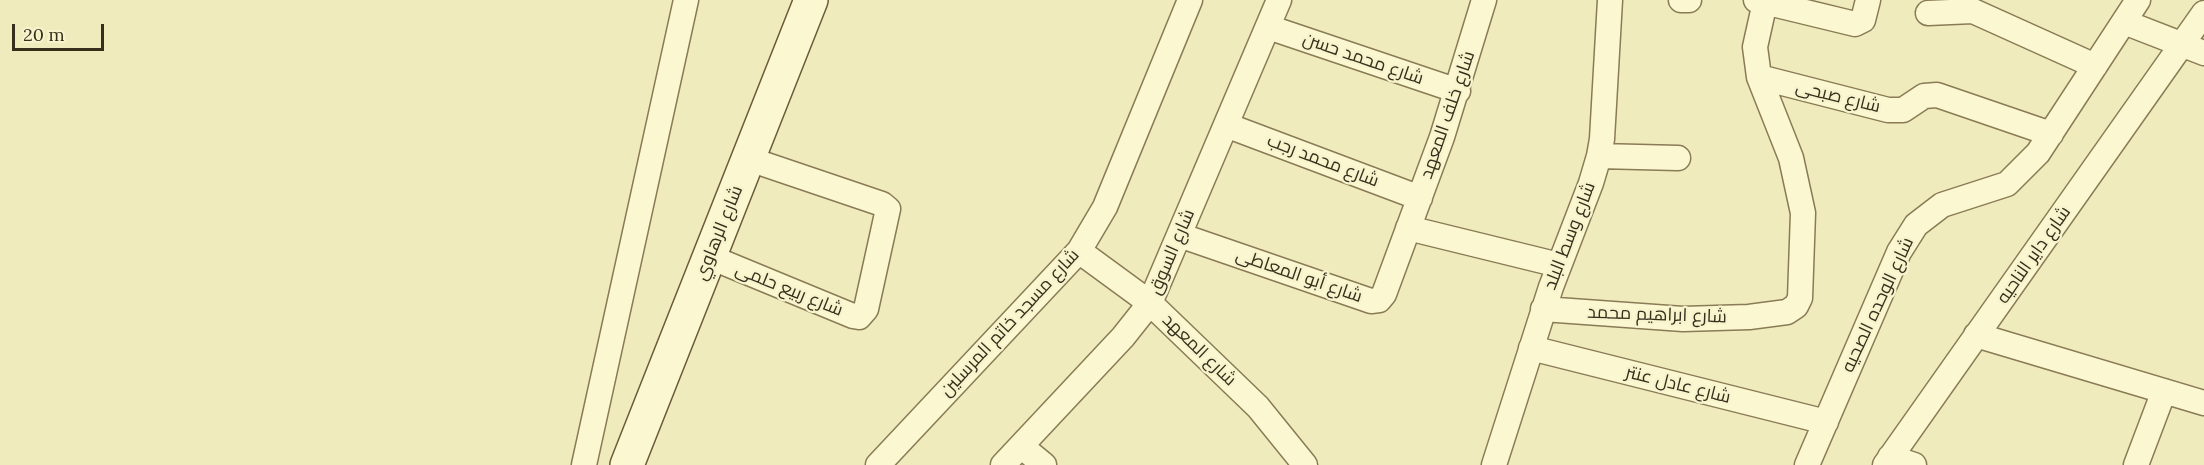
<!DOCTYPE html>
<html>
<head>
<meta charset="utf-8">
<style>
  body { margin:0 }
  #map { position:relative; width:2204px; height:465px; overflow:hidden; background:#f0ebbd; font-family:Lora,serif }
  canvas { display:block }
  .scale { position:absolute; left:12px; top:24px; width:92px; height:27px; box-sizing:border-box; border:3px solid #372e1b; border-top:0; padding-left:8px; font-size:18px; line-height:21px; white-space:nowrap; color:#372e1b; -webkit-text-stroke:4px #f7f3cc; paint-order:stroke }
</style>
</head>
<body>
<div id="map">
<canvas width="2204" height="465"></canvas>
<div class="scale">20 m</div>
</div>
<script>
const ctx = document.querySelector('canvas').getContext('2d');
ctx.lineJoin = 'round';
const toPath = rows => new Path2D(rows.map(r => 'M' + r).join(''));
function strokePath(path, color, width, dash) { ctx.strokeStyle = color; ctx.lineWidth = width; ctx.lineCap = dash ? 'butt' : 'round'; ctx.setLineDash(dash || []); ctx.stroke(path); }
function drawText(font, color, halo, rows, align = 'center') {
  ctx.font = font + ' Lora,Cairo,serif'; ctx.lineWidth = 4.5; ctx.setLineDash([]); ctx.textBaseline = 'middle'; ctx.strokeStyle = halo; ctx.fillStyle = color; for (const [text, x, y, turn = 0] of rows) {
    ctx.save(); ctx.translate(x, y); ctx.rotate((+turn || 0) * Math.PI / 180); ctx.textAlign = isNaN(turn) ? turn : align; if (halo) ctx.strokeText(text, 0, 0); ctx.fillText(text, 0, 0); ctx.restore();
  }
}
const street = toPath([
  [1681,0,1689,0],
  [1756,0,1855,24,1863,20,1868,0],
  [1928,13,1973,11,2095,66],
  [2124,22,2204,53],
  [1268,27,1458,91],
  [1759,77,1888,110,1903,110,1924,96,1937,95,2051,134],
  [1226,125,1420,198],
  [1599,156,1678,158],
  [1408,228,1559,265],
  [1179,235,1371,301,1379,300,1384,294,1442,137,1484,0],
  [1079,251,1150,303,1258,407,1305,465],
  [710,257,853,316,859,317,866,309,888,209,882,204,749,159],
  [1543,309,1683,319,1749,317,1787,312,1796,306,1800,298,1803,213,1791,158,1759,77,1755,47,1765,2],
  [1976,335,2204,403],
  [1531,348,1826,422],
  [1021,446,1044,465],
  [1890,457,1914,465],
  [584,465,686,0],
  [878,465,1079,251,1105,207,1190,0],
  [1003,465,1123,337,1150,303,1279,0],
  [1494,465,1551,287,1591,183,1599,156,1602,139,1610,0],
  [1807,465,1899,252,1916,225,1942,205,2007,184,2038,153,2138,0],
  [1885,465,2204,13],
  [2136,465,2164,391]
]);
const secondary = toPath([
  [627,465,811,0]
]);
strokePath(street, '#897b55', 27);
strokePath(secondary, '#6a5b39', 36);
strokePath(street, '#fbf7d0', 24);
strokePath(secondary, '#fbf7d0', 33);
drawText('18px', '#372e1b', '#f7f3cc', [
  ["شارع محمد حسن",1363,59,19],
  ["شارع صبحى",1838,97,14],
  ["شارع خلف المعهد",1448,115,-71],
  ["شارع محمد رجب",1323,161,21],
  ["شارع الرهاوي",719,233,-68],
  ["شارع وسط البلد",1570,236,-69],
  ["شارع السوق",1172,252,-67],
  ["شارع داير الناحيه",2034,255,-55],
  ["شارع أبو المعاطى",1299,276,19],
  ["شارع ربيع حلمى",789,290,22],
  ["شارع الوحده الصحيه",1878,305,-65],
  ["شارع ابراهيم محمد",1657,315,2],
  ["شارع مسجد خاتم المرسلين",1010,323,-47],
  ["شارع المعهد",1199,350,44],
  ["شارع عادل عنتر",1678,385,14]
]);
</script>
</body>
</html>
